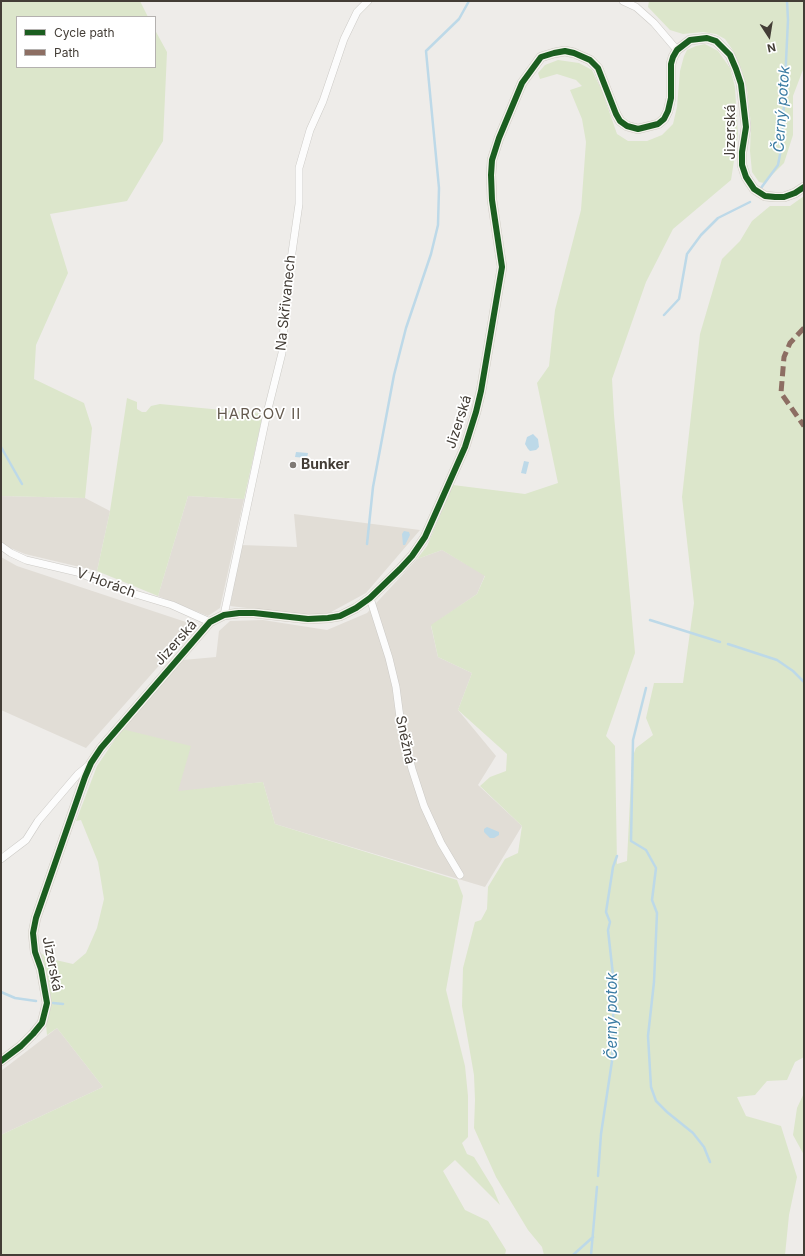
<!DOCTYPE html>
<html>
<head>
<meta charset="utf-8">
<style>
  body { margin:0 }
  #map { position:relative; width:805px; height:1256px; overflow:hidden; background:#eeece9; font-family:Inter,sans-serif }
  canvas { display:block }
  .frame { position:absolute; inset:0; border:2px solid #433d36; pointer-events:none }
  .legend { position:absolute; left:16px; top:16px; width:140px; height:52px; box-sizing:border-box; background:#fff; border:1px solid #b4b1af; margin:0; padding:5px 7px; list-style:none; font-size:12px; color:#433d36 }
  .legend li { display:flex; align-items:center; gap:8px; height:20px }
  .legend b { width:20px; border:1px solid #b4b1af }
  .north { position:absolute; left:749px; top:16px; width:40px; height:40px; -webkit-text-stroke:3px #fff; paint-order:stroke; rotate:168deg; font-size:11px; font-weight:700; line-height:16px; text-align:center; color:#433d36 }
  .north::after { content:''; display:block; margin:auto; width:14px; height:18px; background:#433d36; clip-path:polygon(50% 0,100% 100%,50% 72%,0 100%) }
</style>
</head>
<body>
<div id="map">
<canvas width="805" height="1256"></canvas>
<div class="frame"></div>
<ul class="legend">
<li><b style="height:5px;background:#1b5e20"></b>Cycle path</li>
<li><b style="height:5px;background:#8d6e63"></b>Path</li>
</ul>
<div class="north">N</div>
</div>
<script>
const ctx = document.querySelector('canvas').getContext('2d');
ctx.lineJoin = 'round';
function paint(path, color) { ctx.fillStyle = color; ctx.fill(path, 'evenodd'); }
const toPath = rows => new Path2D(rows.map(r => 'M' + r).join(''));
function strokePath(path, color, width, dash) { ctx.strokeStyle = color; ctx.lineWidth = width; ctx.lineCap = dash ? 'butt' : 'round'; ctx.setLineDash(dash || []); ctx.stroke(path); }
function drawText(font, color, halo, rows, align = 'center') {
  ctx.font = font + ' Inter,sans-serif'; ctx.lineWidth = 3.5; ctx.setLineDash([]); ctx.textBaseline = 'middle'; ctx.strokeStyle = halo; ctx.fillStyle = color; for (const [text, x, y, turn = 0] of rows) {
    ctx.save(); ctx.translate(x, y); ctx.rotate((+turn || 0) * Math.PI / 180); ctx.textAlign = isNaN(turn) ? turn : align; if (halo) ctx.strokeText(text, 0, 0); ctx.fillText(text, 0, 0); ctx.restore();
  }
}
paint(toPath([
  [1,496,85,498,110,511,97,571,25,554,1,544],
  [188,496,244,499,220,608,208,616,158,596],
  [294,514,420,530,366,593,322,617,230,606,241,545,297,547],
  [442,550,485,575,477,594,431,626,438,657,472,673,458,710,496,756,478,785,522,826,485,887,275,824,263,782,178,792,122,729,183,660,216,657,219,631,230,621,263,620,327,630,367,613,417,559],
  [1,557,17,566,195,625,86,748,1,710],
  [57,1028,103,1087,1,1135,1,1071]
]), '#e1ddd6');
paint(toPath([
  [1,1,140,1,148,17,17,17,17,67,155,67,155,30,167,52,163,141,127,201,50,214,68,273,36,345,34,379,84,403,92,428,85,498,1,496],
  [649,1,804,1,804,67,793,96,793,135,784,163,764,183,759,182,752,172,750,151,751,125,747,88,741,68,732,49,725,39,716,34,703,32,683,34,670,30,648,7],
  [705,44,718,51,730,68,735,87,738,135,731,180,673,229,646,282,612,379,614,415,635,653,606,736,615,746,617,864,627,861,632,758,636,748,653,735,646,718,654,683,683,683,694,603,682,497,700,334,722,259,740,241,752,221,770,206,790,206,804,196,804,1057,795,1062,787,1080,767,1081,755,1095,737,1097,746,1116,781,1126,797,1177,789,1215,785,1255,544,1255,542,1247,528,1230,496,1177,474,1128,475,1100,474,1075,462,1006,463,968,475,922,481,920,487,909,488,887,505,859,518,853,522,826,480,786,490,777,506,771,507,754,458,710,472,673,438,657,431,625,477,594,485,576,442,550,417,559,427,546,453,485,525,494,558,483,537,383,549,366,555,310,581,210,586,142,582,119,570,90,582,86,576,80,557,74,540,79,538,73,545,65,558,60,579,63,592,70,602,91,617,134,628,141,647,141,662,135,673,124,677,107,680,71,684,56,687,50,696,46],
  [127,398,137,402,137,409,142,412,146,412,151,406,160,404,263,414,244,499,188,496,158,596,97,571,110,511],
  [122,729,191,746,178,791,263,782,275,824,457,880,463,896,446,990,465,1066,468,1096,468,1137,462,1143,467,1154,474,1157,493,1188,500,1205,455,1160,443,1171,465,1210,488,1221,506,1250,505,1255,1,1255,1,1135,103,1087,57,1028,47,1035,46,1025,52,1004,46,968,41,953,47,958,73,964,86,953,97,928,104,899,98,862,81,820,76,821,97,766],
  [804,1093,804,1155,793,1135,797,1108]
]), '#dce6cb');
paint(toPath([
  [533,434,538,439,539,447,536,450,530,451,528,449,525,444,527,437],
  [296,452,308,453,307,458,295,457],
  [524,461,529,462,526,474,521,473],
  [404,531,409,532,410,535,405,545,403,545,402,534],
  [487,827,499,832,499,835,494,838,490,838,484,832,484,829]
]), '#bdd9e8');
strokePath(toPath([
  [761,188,778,165,782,144,788,20,787,1],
  [664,315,679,299,687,254,701,235,718,218,750,202],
  [1,447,22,484],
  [367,544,373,487,394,375,406,328,431,254,438,225,439,188,426,51,459,19,469,1],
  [650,620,720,642],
  [728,644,777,660,793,671,804,682],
  [646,688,633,740,631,841,646,850,656,868,652,900,657,913,654,982,648,1036,651,1087,656,1101,667,1112,693,1133,704,1147,710,1162],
  [1,992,15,998,36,1001],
  [53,1003,63,1004],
  [598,1176,601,1134,612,1061,614,984,608,930,610,922,606,912,613,867,617,856],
  [573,1255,593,1237],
  [591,1255,597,1187]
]), '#bdd9e8', 2.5);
const street = toPath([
  [623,1,636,7,654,23,677,50],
  [1,546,11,553,26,560,77,572,122,590,172,605,210,622],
  [370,598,389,658,396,687,401,725,412,769,424,806,441,843,460,875],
  [224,615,267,413,282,353,287,287,299,204,299,168,310,130,323,101,344,39,357,12,368,1],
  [1,859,26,840,38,821,78,774,89,765]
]);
const secondary = toPath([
  [1,1061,21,1046,33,1034,42,1023,47,1003,41,969,35,952,33,933,36,918,85,777,91,763,101,748,210,622,224,615,239,613,254,613,308,619,328,618,340,616,356,608,370,598,400,569,412,556,425,537,465,447,476,412,481,391,502,267,492,200,491,175,492,160,499,138,522,83,541,57,554,53,565,51,574,53,590,60,598,68,616,114,620,121,627,126,638,129,658,124,664,119,668,111,671,98,671,64,673,57,677,50,690,40,707,38,716,41,730,55,736,69,741,84,746,127,742,152,742,165,746,177,754,189,765,196,775,197,784,197,795,193,804,187]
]);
strokePath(street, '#cccac6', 8);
strokePath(secondary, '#cfcbc3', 10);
strokePath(street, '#fcfcfc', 7);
strokePath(secondary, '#f5f3ee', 9);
strokePath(toPath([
  [804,328,790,343,784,357,781,393,804,426]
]), '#8d6e63', 5, [10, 5]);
strokePath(toPath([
  [1,1061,21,1046,33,1034,42,1023,47,1003,41,969,35,952,33,933,36,918,85,777,91,763,101,748,210,622,224,615,239,613,254,613,308,619,328,618,340,616,356,608,370,598,400,569,412,556,425,537,465,447,476,412,481,391,502,267,492,200,491,175,492,160,499,138,522,83,541,57,554,53,565,51,574,53,590,60,598,68,616,114,620,121,627,126,638,129,658,124,664,119,668,111,671,98,671,64,673,57,677,50,690,40,707,38,716,41,730,55,736,69,741,84,746,127,742,152,742,165,746,177,754,189,765,196,775,197,784,197,795,193,804,187]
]), '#1b5e20', 6);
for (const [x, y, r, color] of [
  [293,465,4,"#7f7a75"]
]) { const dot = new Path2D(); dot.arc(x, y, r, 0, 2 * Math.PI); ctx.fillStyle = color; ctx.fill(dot); strokePath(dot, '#fff', 1.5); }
drawText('14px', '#433d36', '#fff', [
  ["Jizerská",731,132,-90],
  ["Na Skřivanech",286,303,-84],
  ["Jizerská",459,422,-72],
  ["V Horách",106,583,20],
  ["Jizerská",176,643,-48],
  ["Sněžná",405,740,78],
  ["Jizerská",52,964,79]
]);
drawText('bold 14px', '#433d36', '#fff', [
  ["Bunker",301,465]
], 'left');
drawText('italic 15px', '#3b7ca3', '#fff', [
  ["Černý potok",782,109,-86],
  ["Černý potok",612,1016,-90]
]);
ctx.letterSpacing = '1px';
drawText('15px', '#645a4e', '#fff', [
  ["HARCOV II",259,414]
]);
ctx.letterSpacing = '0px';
</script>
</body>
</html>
